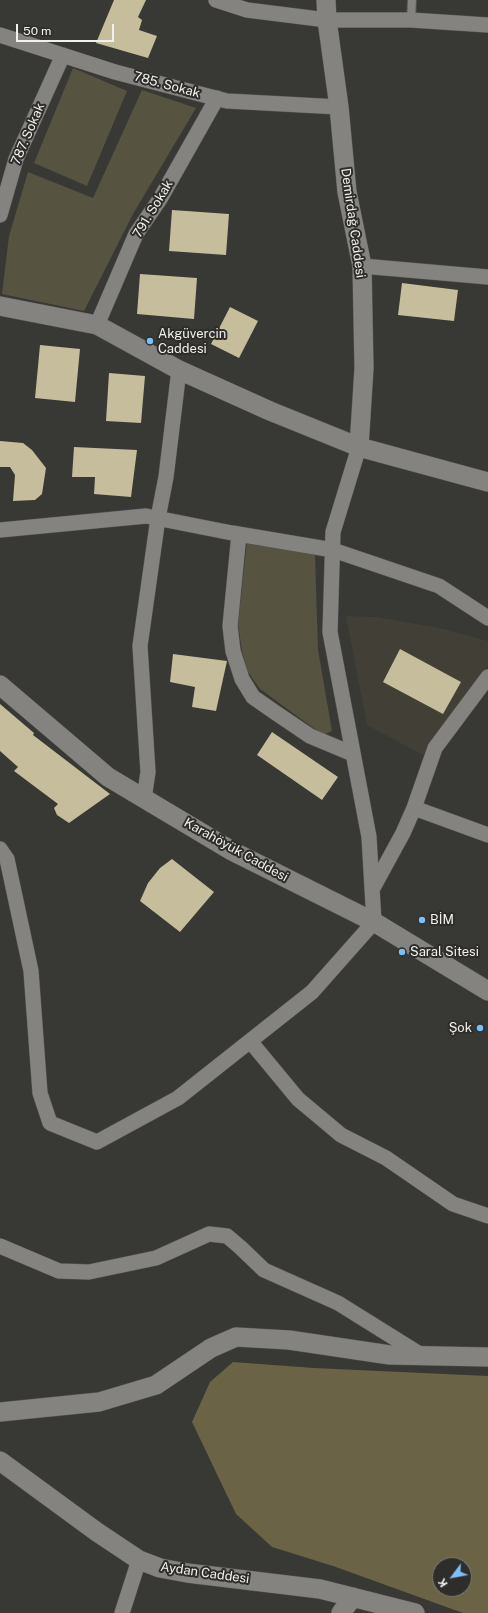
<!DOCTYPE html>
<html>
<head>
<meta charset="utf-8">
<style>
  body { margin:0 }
  #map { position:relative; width:488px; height:1613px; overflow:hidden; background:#383834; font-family:"Public Sans",sans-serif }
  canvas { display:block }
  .north { position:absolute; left:432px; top:1557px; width:40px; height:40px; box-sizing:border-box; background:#2e2d2a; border:1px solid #7c7b78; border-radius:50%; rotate:238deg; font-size:11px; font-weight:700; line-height:16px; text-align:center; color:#f0f0ee }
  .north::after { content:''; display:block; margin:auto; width:14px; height:18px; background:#79bff8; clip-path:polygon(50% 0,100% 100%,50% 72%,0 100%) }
  .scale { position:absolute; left:16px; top:24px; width:98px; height:18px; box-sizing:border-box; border:2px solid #f0f0ee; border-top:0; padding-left:5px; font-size:12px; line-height:14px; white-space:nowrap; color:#f0f0ee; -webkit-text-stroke:3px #2e2d2a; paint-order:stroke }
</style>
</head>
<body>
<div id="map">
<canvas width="488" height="1613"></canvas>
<div class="north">K</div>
<div class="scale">50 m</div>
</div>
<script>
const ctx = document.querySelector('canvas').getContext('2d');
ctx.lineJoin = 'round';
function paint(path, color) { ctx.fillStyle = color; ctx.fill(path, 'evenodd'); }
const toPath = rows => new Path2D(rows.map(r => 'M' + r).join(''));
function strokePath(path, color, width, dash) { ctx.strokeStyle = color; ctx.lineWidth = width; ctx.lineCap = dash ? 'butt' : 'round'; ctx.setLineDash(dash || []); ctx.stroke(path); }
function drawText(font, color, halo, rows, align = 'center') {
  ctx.font = font + ' "Public Sans",sans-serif'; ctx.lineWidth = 4; ctx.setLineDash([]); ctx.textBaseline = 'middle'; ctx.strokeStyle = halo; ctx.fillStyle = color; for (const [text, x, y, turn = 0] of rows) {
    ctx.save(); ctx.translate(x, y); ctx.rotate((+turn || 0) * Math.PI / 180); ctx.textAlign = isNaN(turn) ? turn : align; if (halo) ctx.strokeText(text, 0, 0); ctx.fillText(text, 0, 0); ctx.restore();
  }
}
paint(toPath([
  [346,616,377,617,444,629,488,641,488,666,423,755,367,725]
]), '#424036');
paint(toPath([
  [73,68,127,91,87,186,34,163],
  [142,90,196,108,133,214,84,311,2,294,9,236,28,172,93,198],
  [247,541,315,555,318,650,332,731,323,735,260,689,248,672,242,651,238,624]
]), '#575341');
paint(toPath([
  [233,1362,314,1368,488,1376,488,1613,463,1613,333,1566,272,1547,236,1514,192,1422,210,1382],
  [440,1565,464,1565,464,1589,440,1589]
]), '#6b6345');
paint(toPath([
  [114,0,146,0,138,17,142,20,139,30,157,36,148,58,96,43],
  [172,210,229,214,226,255,169,251],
  [140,274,197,278,194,319,137,314],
  [402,283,458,290,454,321,398,315],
  [230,307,258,321,239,358,211,344],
  [40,345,80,349,75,402,35,398],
  [109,373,145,376,141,423,106,421],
  [0,441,23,443,32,450,46,468,42,494,35,500,13,501,15,475,10,467,0,467],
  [74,447,137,450,131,497,94,494,95,477,72,477],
  [400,649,461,682,443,714,383,682],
  [173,654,227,661,216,711,192,707,195,687,170,682],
  [0,704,34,733,33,735,110,794,69,823,57,815,54,808,58,804,14,771,18,767,0,751],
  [272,732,338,777,322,800,257,755],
  [172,859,214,892,180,932,140,901,148,883,160,868]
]), '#c6bd9c');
const service = toPath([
  [411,20,412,0]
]);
const minor = toPath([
  [216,0,247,10,327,20,411,20,488,25],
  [0,35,115,72,227,101,339,107],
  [0,215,16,159,63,55],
  [362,266,488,277],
  [97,325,136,234,160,199,217,98],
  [0,530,146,516,232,533,333,550,439,586,488,618],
  [239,534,230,626,233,651,242,679,253,697,273,711,310,736,353,754],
  [144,799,148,772,140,646,158,518,166,477,179,370],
  [414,808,488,835],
  [0,849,7,859,31,971,40,1093,50,1123,97,1142,178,1098,312,992,374,922,369,837,330,632,333,532,359,447],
  [373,888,403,833,414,808,435,748,488,677],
  [250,1041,298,1099,341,1135,386,1158,453,1204,488,1216],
  [0,1246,59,1271,89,1272,156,1258,209,1234,227,1236,240,1247,264,1270,338,1303,423,1356],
  [122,1613,139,1560]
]);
const tertiary = toPath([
  [326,0,327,20,339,107,347,192,362,266,364,368,359,447],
  [0,306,97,325,179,370,270,411,359,447,488,482],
  [0,685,108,777,232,851,374,922,488,991],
  [0,1412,99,1402,156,1385,211,1348,236,1337,289,1340,390,1355,488,1357],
  [0,1461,97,1532,139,1560,160,1568,187,1573,320,1589,415,1613],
  [341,1613,353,1597]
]);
strokePath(service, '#565553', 10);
strokePath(minor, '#565553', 16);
strokePath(tertiary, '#565553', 20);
strokePath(service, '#858380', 8);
strokePath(minor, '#858380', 15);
strokePath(tertiary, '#858380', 19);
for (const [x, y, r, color] of [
  [150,341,4,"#79bff8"],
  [422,920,4,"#79bff8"],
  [402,952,4,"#79bff8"],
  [480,1028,4,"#79bff8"]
]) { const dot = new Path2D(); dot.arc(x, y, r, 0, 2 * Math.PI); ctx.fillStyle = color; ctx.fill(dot); strokePath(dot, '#2e2d2a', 1.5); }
drawText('13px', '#f0f0ee', '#2e2d2a', [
  ["785. Sokak",167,85,15],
  ["787. Sokak",28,134,-67],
  ["791. Sokak",153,209,-59],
  ["Demirdağ Caddesi",353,223,82],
  ["Karahöyük Caddesi",236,850,29],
  ["Aydan Caddesi",205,1573,8]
]);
drawText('13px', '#f0f0ee', '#2e2d2a', [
  ["Akgüvercin",158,334],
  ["Caddesi",158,349],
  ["BİM",430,920],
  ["Saral Sitesi",410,952],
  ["Şok",472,1028,"right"]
], 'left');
</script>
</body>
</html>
